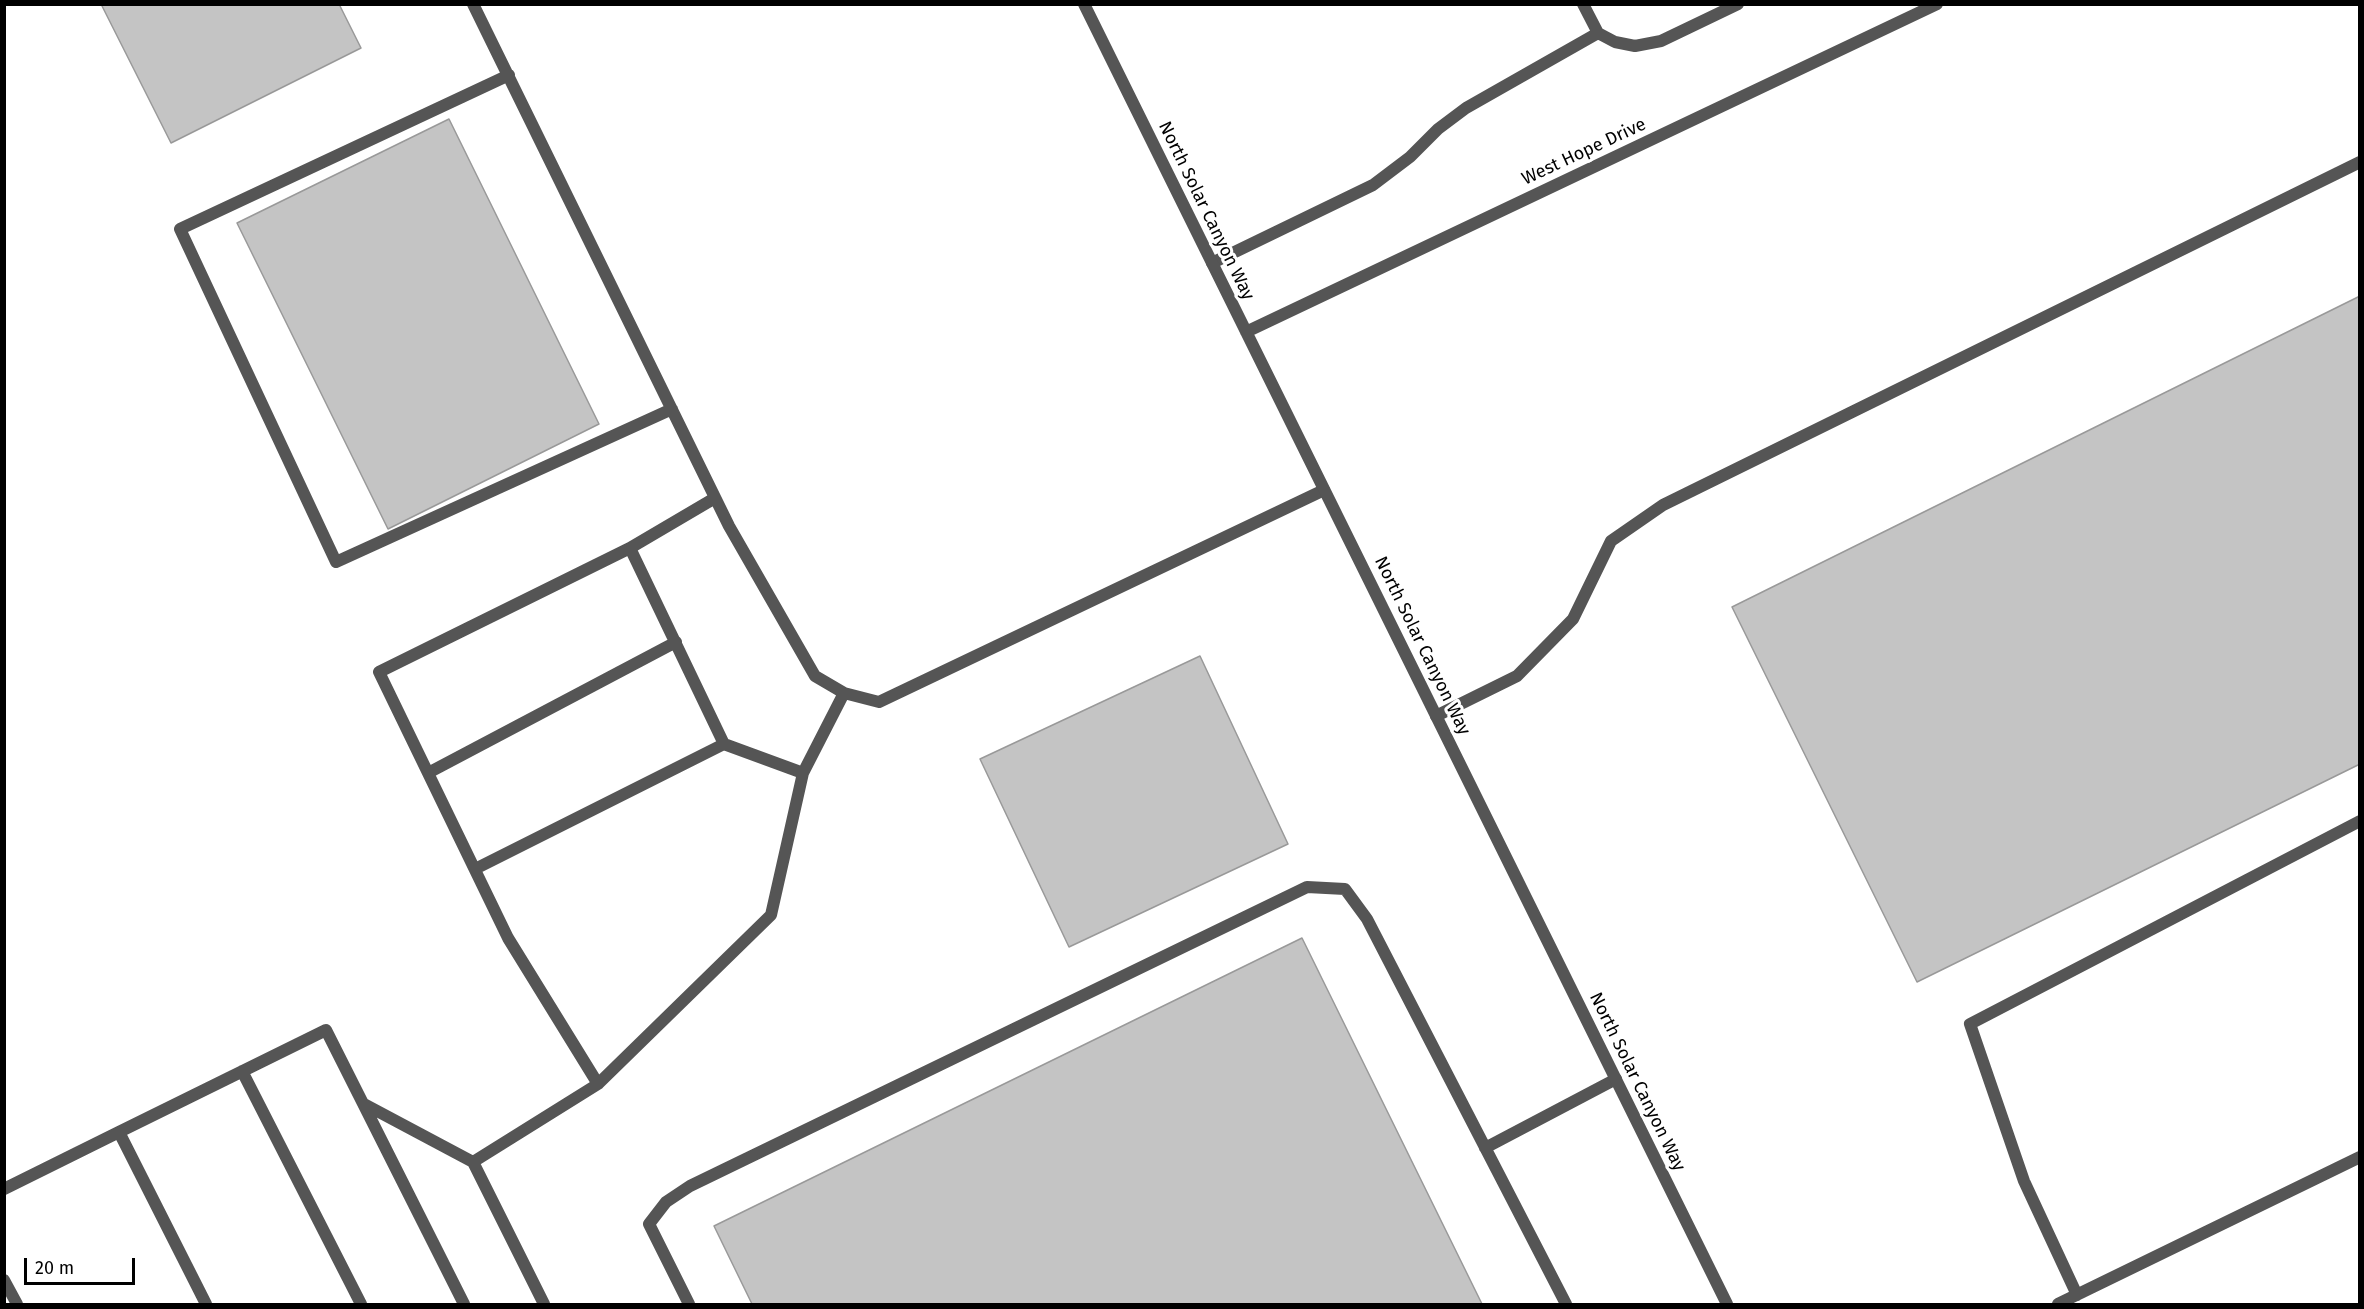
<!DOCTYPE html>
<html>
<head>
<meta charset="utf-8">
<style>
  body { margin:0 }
  #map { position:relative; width:2364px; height:1309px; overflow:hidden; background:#fff; font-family:"Fira Sans",sans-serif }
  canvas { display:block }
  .frame { position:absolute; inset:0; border:6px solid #000; pointer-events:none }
  .scale { position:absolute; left:24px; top:1258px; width:111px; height:27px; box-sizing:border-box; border:3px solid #000; border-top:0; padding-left:8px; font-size:18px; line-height:21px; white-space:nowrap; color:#000; -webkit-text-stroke:4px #fff; paint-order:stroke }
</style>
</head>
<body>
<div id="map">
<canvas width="2364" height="1309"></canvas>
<div class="frame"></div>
<div class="scale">20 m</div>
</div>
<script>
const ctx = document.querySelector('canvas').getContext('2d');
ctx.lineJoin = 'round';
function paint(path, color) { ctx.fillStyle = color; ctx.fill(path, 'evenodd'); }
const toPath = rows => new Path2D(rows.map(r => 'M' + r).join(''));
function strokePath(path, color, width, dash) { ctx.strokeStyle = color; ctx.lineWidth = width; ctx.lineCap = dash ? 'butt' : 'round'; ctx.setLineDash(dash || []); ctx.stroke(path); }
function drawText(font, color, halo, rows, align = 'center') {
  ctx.font = font + ' "Fira Sans",sans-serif'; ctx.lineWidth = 6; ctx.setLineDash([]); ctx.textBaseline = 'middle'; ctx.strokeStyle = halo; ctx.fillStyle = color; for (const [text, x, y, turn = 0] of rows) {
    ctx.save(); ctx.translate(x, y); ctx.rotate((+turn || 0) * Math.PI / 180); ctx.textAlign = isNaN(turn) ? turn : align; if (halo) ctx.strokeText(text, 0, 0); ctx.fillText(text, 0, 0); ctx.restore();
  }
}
const building = toPath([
  [101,4,339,4,361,48,171,143,101,4],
  [449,119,599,424,388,529,237,223,449,119],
  [2360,296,2360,764,1917,982,1732,607,2360,296],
  [1200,656,1288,844,1069,947,980,759,1200,656],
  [1302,938,1482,1304,752,1304,714,1226,1302,938]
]);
paint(building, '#c4c4c4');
strokePath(building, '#999', 1.5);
strokePath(toPath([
  [473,4,729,526,815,676,844,693,879,702,1324,490],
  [1583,4,1598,33,1615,42,1635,46,1661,41,1738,4],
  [509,75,180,229,336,562,672,409],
  [1212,263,1373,185,1410,157,1438,129,1466,108,1598,33],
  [630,548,715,498],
  [1436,716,1517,676,1573,619,1611,541,1663,505,2360,162],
  [428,773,676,642],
  [803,773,844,693],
  [475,869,724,744],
  [242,1071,361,1304],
  [364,1104,473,1162,598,1084,771,915,803,773,724,744,630,548,379,672,508,938,598,1084],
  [119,1132,326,1030,464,1304],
  [1485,1148,1616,1079],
  [473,1162,544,1304],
  [4,1189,119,1132,206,1304],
  [2077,1295,2024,1181,1970,1024,2360,821],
  [689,1304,649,1224,666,1202,690,1186,1307,887,1345,889,1367,919,1566,1304],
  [2058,1304,2360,1157]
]), '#555', 12);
strokePath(toPath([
  [1084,4,1727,1304],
  [1246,332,1937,4],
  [4,1280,17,1304]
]), '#555', 12);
drawText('18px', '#000', '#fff', [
  ["West Hope Drive",1584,152,-25],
  ["North Solar Canyon Way",1206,211,64],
  ["North Solar Canyon Way",1422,646,64],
  ["North Solar Canyon Way",1637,1082,64]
]);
</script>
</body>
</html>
